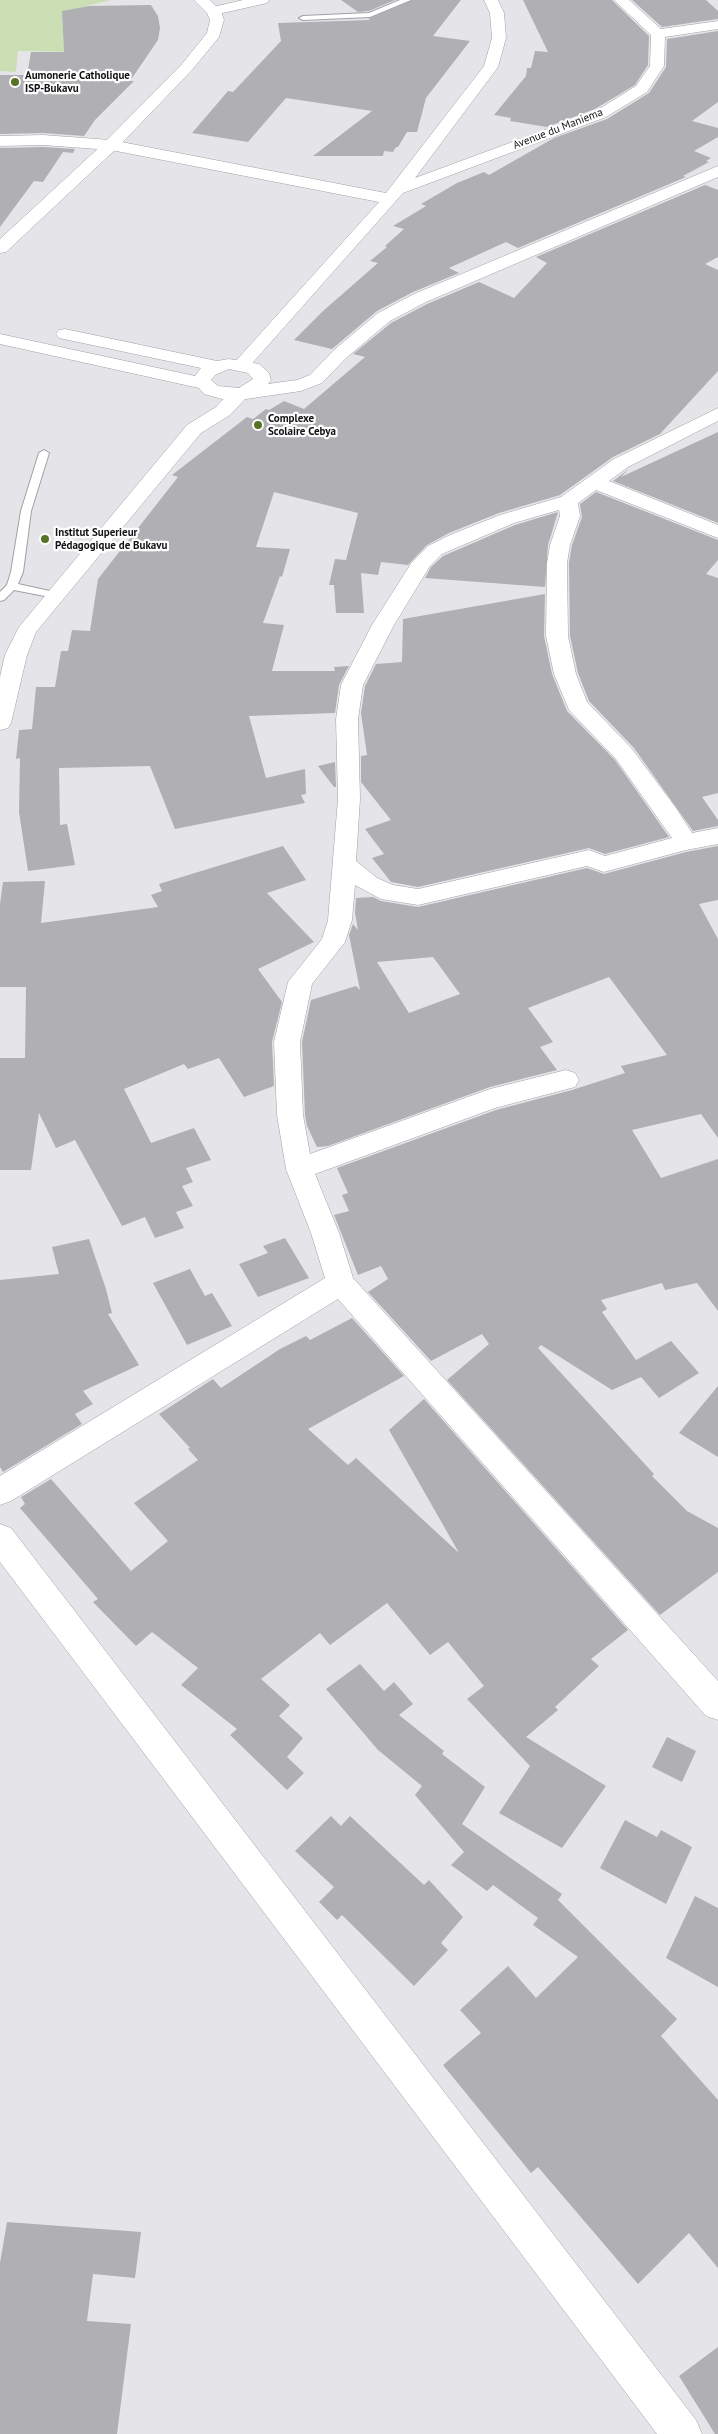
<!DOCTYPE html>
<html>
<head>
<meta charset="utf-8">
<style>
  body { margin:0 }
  canvas { display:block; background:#e5e5e9 }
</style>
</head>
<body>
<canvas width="718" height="2434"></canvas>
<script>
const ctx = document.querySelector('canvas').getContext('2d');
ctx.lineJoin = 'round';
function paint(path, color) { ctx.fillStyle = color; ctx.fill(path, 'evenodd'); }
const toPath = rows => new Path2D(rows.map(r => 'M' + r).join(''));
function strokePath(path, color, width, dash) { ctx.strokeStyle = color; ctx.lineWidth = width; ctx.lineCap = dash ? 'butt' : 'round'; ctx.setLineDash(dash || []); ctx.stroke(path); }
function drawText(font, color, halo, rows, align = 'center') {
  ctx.font = font + ' "PT Sans",sans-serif'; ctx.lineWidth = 4.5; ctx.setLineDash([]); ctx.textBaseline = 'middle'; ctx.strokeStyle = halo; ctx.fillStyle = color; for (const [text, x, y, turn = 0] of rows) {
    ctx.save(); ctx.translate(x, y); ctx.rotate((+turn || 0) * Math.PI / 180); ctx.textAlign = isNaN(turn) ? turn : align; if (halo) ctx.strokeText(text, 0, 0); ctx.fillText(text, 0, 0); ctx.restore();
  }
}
paint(toPath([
  [0,0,111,0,62,12,64,49,86,52,18,51,16,72,0,71]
]), '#ccdfb4');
paint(toPath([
  [341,0,395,0,369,11,358,12],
  [413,0,461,0,433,36,470,41,426,98,417,132,407,132,398,147,396,147,393,152,384,151,383,156,313,156,372,111,286,98,248,142,192,133,228,91,233,92,281,41,278,23,370,20,368,19],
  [523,0,612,0,649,36,648,65,635,85,595,109,547,127,510,121,511,118,494,115,526,76,527,68,531,68,535,51,548,52],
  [632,0,706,0,718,11,718,19,662,27],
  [151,5,158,16,160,28,158,40,130,81,134,81,95,120,84,136,43,133,0,134,0,75,27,75,31,52,64,52,62,11,89,6],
  [718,31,718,102,692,121,718,128,718,137,694,151,711,158,706,161,709,162,683,176,686,177,518,248,506,242,449,268,459,273,413,292,377,311,332,349,294,340,323,311,378,263,370,261,387,247,385,246,404,229,393,226,426,206,421,204,457,183,484,172,489,175,554,138,607,119,649,93,666,67,667,39],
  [43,147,75,149,73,153,63,152,43,182,34,181,0,227,0,148],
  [705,185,718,190,718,257,705,264,718,270,718,371,660,434,613,457,560,495,499,513,449,533,427,545,408,565,381,562,378,575,361,573,364,613,336,613,334,585,329,585,335,559,346,560,358,513,274,492,256,547,290,549,282,577,280,576,263,623,284,625,272,671,335,671,334,667,349,666,339,685,335,713,249,716,266,778,305,769,306,794,301,795,305,803,175,829,150,766,59,768,60,825,67,824,75,865,28,871,19,812,20,758,16,759,19,730,32,729,36,687,55,687,61,651,68,651,72,630,90,631,98,579,178,477,172,475,247,417,253,419,266,409,269,410,284,401,304,409,365,357,353,354,391,323,427,304,479,282,514,298,547,263,536,257],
  [718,432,718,523,613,481,629,469,621,477],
  [596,492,718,540,718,560,706,574,718,578,718,793,702,797,718,820,718,826,693,831,634,748,589,701,578,673,570,636,569,563,572,545,582,517,580,504],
  [558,512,548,545,545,587,425,578,431,567,443,556,515,525],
  [545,594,544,636,552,674,567,711,615,760,669,837,605,854,589,848,418,887,391,882,372,858,384,854,365,829,391,820,361,782,361,756,367,755,361,713,365,686,376,664,402,662,403,619],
  [335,762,336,787,334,787,318,766],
  [283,846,306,880,267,893,314,942,258,969,282,1002,272,1042,274,1086,244,1097,219,1058,188,1069,184,1064,124,1089,151,1143,194,1128,211,1160,186,1168,193,1182,182,1186,193,1206,176,1212,184,1228,155,1238,145,1217,122,1226,75,1140,56,1148,39,1113,31,1170,0,1170,0,1058,25,1058,26,987,0,987,0,904,3,882,45,881,41,923,158,907,151,895,162,891,159,884],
  [718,846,718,900,699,904,718,939,718,1138,701,1114,632,1130,661,1178,718,1159,718,1311,697,1283,665,1290,662,1283,601,1300,607,1309,602,1312,636,1360,671,1341,699,1373,659,1398,641,1377,612,1390,541,1345,538,1348,654,1474,652,1476,687,1511,718,1528,718,1572,660,1615,447,1380,489,1344,482,1334,431,1361,368,1292,388,1279,381,1266,358,1275,334,1215,349,1211,342,1195,348,1193,337,1168,496,1110,572,1090,625,1073,621,1066,667,1055,609,977,528,1008,553,1042,540,1047,557,1070,490,1087,328,1146,317,1147,307,1126,305,1115,302,1042,311,1000,356,986,360,990,349,935,353,924,358,930,355,913,356,898,373,897,381,901,418,907,587,868,604,874,686,852],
  [433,957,460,994,409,1013,377,962],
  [285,1238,309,1278,258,1297,239,1264,268,1253,263,1246],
  [89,1239,106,1289,112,1313,108,1314,139,1365,83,1391,93,1404,75,1414,82,1424,3,1472,0,1467,0,1280,59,1274,52,1247],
  [190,1269,205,1296,212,1293,232,1326,187,1345,153,1283],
  [352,1318,404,1376,308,1429,348,1465,356,1458,459,1553,389,1430,424,1399,628,1630,591,1659,599,1666,555,1707,558,1710,526,1737,606,1786,562,1848,499,1813,530,1766,467,1699,484,1686,448,1642,430,1655,387,1603,330,1645,320,1633,261,1679,290,1705,279,1716,303,1738,287,1757,304,1773,287,1790,230,1735,237,1729,181,1685,198,1668,152,1632,136,1646,93,1602,98,1599,20,1508,25,1504,21,1497,51,1479,131,1571,168,1541,134,1503,198,1460,188,1449,190,1448,159,1414,213,1379,221,1388,280,1349,306,1336,310,1340],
  [718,1386,718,1457,679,1433],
  [360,1664,384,1691,394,1682,413,1704,399,1715,444,1751,442,1754,485,1787,462,1824,562,1894,558,1900,677,2019,661,2036,718,2100,718,2268,689,2233,638,2284,538,2167,531,2173,443,2065,481,2033,460,2010,508,1966,536,1998,578,1957,533,1925,538,1918,493,1885,487,1891,451,1865,464,1852,415,1795,422,1786,378,1750,326,1689],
  [667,1737,696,1751,682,1782,652,1767],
  [331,1816,341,1826,350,1816,424,1885,429,1880,463,1917,441,1943,448,1950,414,1986,342,1915,337,1920,319,1902,334,1887,295,1851],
  [625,1820,657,1837,661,1830,692,1847,666,1904,600,1868],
  [695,1896,718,1908,718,1987,666,1958],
  [7,2222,141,2232,135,2278,93,2274,87,2321,131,2324,117,2434,0,2434,0,2263],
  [718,2347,718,2434,715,2434,679,2376]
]), '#b0afb4');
const lane = toPath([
  [400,0,411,0,370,17,303,20,299,18,303,16,369,13,400,0],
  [44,450,49,453,31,511,23,572,18,584,59,593,61,595,55,598,14,590,4,600,0,601,0,592,7,585,11,572,21,511,39,453,44,450]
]);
const street = toPath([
  [243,0,269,0,267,3,214,15,207,11,209,8,243,0],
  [484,0,498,0,504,13,506,38,498,67,415,178,596,111,636,86,650,66,651,35,614,0,629,0,661,29,718,21,718,29,665,37,664,66,647,92,606,117,403,193,248,368,236,368,233,364,379,202,111,150,43,145,0,146,0,136,43,135,111,140,386,193,484,66,492,38,490,13,484,0],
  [239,388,246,390,248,394,246,398,230,415,201,433,36,632,27,655,11,723,8,728,0,730,0,677,5,655,19,627,187,425,216,407,232,390,239,388],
  [718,408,718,421,628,467,609,481,718,525,718,538,596,490,578,503,580,516,570,545,567,563,568,636,576,674,587,702,632,749,676,808,692,833,718,828,718,844,686,850,604,872,587,866,418,905,381,899,355,885,352,920,345,942,312,984,300,1042,303,1115,310,1154,490,1089,566,1070,575,1073,579,1080,575,1087,495,1108,315,1174,339,1233,353,1278,718,1681,718,1720,706,1716,338,1299,11,1501,0,1505,0,1476,325,1278,311,1233,286,1169,277,1115,274,1042,288,982,322,939,328,920,338,799,336,719,341,685,372,625,412,562,428,546,450,535,500,515,561,497,614,459,718,408],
  [559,510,560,516,550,545,547,563,546,636,554,674,569,710,616,759,672,838,605,856,589,850,418,889,393,885,377,878,356,861,360,799,358,719,363,685,394,625,430,566,442,554,514,523,559,510],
  [0,1524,11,1528,696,2420,702,2434,657,2434,0,1562,0,1524]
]);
const secondary = toPath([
  [194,0,210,0,221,11,224,20,219,37,192,70,117,148,6,252,0,253,0,239,105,142,182,64,207,33,210,20,207,13,194,0],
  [718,166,718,177,426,302,390,321,346,358,322,383,301,391,239,400,222,399,204,394,199,388,0,344,0,334,195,376,201,368,59,338,56,334,59,330,65,329,217,361,229,359,259,364,269,373,271,380,268,384,297,380,310,375,334,350,378,313,414,294,718,166],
  [229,369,248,373,253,379,239,388,218,386,211,380,215,375,229,369]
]);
strokePath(lane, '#a1a1a5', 2);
strokePath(street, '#a1a1a5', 1);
strokePath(secondary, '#a1a1a5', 1);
paint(lane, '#fff');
paint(street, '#fff');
paint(secondary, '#fff');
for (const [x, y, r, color] of [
  [15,82,5,"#577326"],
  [258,425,5,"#577326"],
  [45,539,5,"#577326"]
]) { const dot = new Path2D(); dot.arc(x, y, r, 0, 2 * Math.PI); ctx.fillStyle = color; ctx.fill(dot); strokePath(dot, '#fff', 2); }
drawText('bold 11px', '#121113', '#fff', [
  ["Aumonerie Catholique",25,76],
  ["ISP-Bukavu",25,89],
  ["Complexe",268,419],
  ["Scolaire Cebya",268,432],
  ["Institut Superieur",55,533],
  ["Pédagogique de Bukavu",55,546]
], 'left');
drawText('11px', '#121113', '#fff', [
  ["Avenue du Maniema",558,129,-21]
]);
</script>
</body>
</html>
